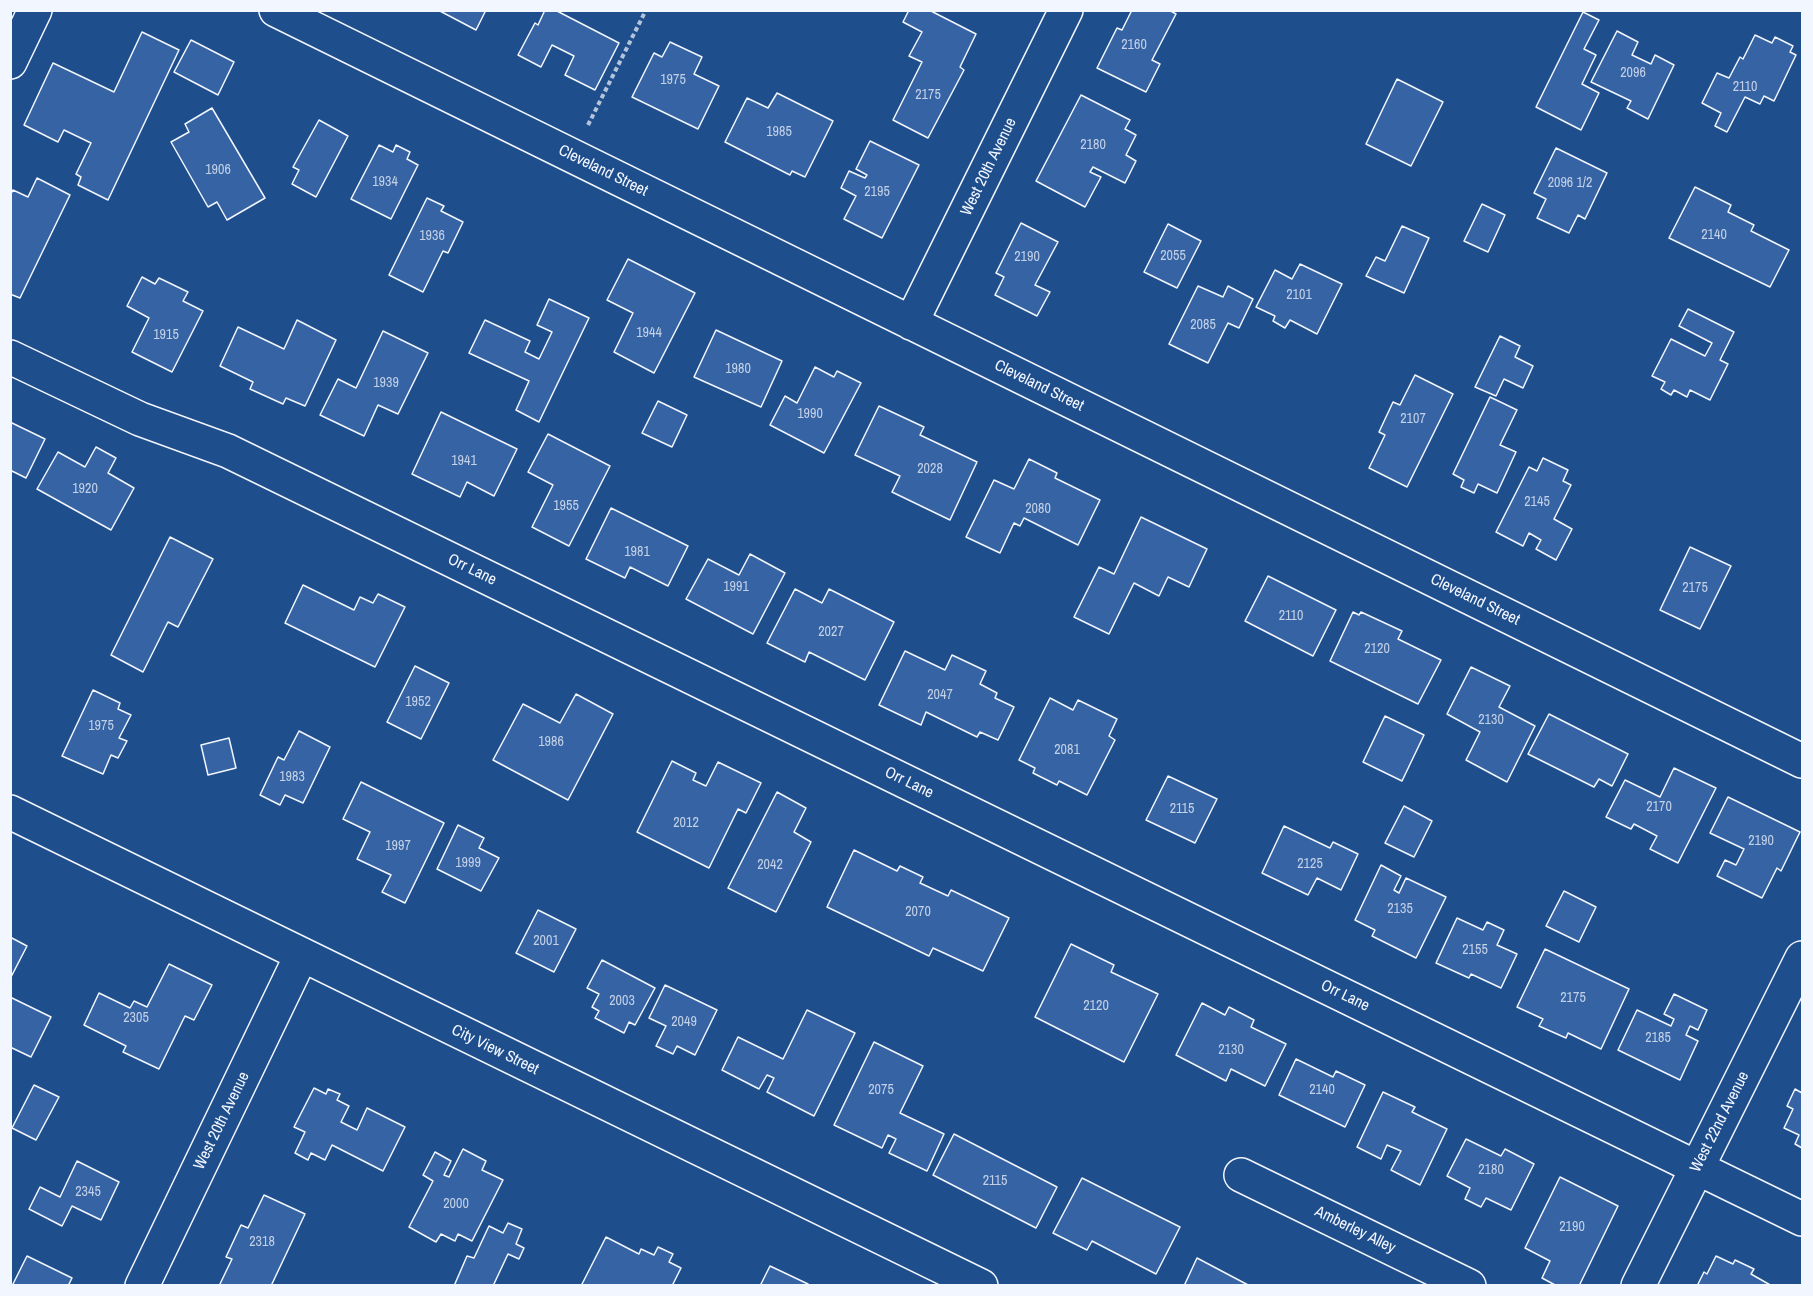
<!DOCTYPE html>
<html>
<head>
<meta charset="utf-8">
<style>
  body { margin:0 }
  #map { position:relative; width:1813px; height:1296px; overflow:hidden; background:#1f4e8c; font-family:"Archivo Narrow",sans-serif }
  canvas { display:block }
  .frame { position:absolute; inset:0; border:12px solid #f2f6ff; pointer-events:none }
</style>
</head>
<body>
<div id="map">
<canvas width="1813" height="1296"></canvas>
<div class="frame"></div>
</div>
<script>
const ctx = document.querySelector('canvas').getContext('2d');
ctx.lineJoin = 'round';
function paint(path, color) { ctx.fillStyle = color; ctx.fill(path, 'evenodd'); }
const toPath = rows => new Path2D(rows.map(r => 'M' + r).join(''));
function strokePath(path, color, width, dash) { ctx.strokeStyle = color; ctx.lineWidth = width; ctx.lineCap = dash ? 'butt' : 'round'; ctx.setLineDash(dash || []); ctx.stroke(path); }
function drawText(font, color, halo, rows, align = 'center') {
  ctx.font = font + ' "Archivo Narrow",sans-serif'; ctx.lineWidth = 4.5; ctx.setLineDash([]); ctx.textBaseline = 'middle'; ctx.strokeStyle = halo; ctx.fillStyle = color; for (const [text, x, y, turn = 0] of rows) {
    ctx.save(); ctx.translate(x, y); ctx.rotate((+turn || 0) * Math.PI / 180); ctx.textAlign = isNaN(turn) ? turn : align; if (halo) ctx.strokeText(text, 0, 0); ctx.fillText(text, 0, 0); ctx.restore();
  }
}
const building = toPath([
  [438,10,486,10,476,30,438,10],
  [545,10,555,10,619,43,595,90,565,75,574,56,552,45,541,67,518,55,535,23,538,25,545,10],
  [909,10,929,10,976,34,960,67,964,70,928,138,893,120,922,62,909,56,922,32,903,22,909,10],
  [1132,10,1169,10,1176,14,1152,60,1160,64,1146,92,1097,68,1117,28,1122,30,1132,10],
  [1583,12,1599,20,1584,49,1596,55,1582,84,1599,93,1581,130,1536,107,1583,12],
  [1617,31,1638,42,1632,55,1651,64,1655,55,1674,65,1648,119,1627,108,1631,101,1591,82,1617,31],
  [142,32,179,50,108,200,78,185,81,177,76,174,91,143,64,130,58,142,24,125,53,63,114,92,142,32],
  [1755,35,1772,43,1775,37,1793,46,1790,52,1796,55,1774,101,1764,96,1760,104,1745,97,1727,132,1715,126,1721,113,1702,103,1717,73,1729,78,1740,57,1743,59,1755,35],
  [191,40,234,62,218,95,174,72,191,40],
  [670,42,702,57,694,74,719,86,698,129,632,97,654,53,662,57,670,42],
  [1397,79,1443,102,1411,166,1366,144,1397,79],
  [777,93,833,121,805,177,792,171,790,175,725,142,747,98,768,108,777,93],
  [1081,95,1130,120,1125,129,1136,135,1126,155,1136,161,1125,183,1093,167,1090,172,1101,177,1085,207,1036,181,1081,95],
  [212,108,265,198,227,220,217,202,208,207,171,142,189,132,185,124,212,108],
  [319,120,348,136,316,197,292,184,299,170,293,167,319,120],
  [870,141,919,165,882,238,844,219,856,196,841,188,849,171,865,178,867,175,856,169,870,141],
  [379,145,393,152,396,145,410,152,407,159,418,165,391,219,351,199,379,145],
  [1556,148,1607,173,1585,219,1578,215,1569,233,1537,218,1546,199,1534,193,1556,148],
  [37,178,70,195,20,298,10,294,10,195,13,190,28,197,37,178],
  [1695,187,1731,205,1728,212,1754,225,1751,231,1789,250,1770,287,1669,238,1695,187],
  [427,198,444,206,441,211,463,222,448,253,443,251,423,292,389,275,427,198],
  [1482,204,1505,215,1488,252,1464,241,1482,204],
  [1021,223,1058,242,1035,285,1050,292,1037,316,995,295,1004,277,996,273,1021,223],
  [1168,224,1201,241,1177,288,1144,272,1168,224],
  [1402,226,1429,238,1404,293,1366,276,1376,257,1385,261,1402,226],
  [628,259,695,293,654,373,614,352,633,313,607,300,628,259],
  [1300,264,1342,284,1317,334,1290,320,1285,328,1273,321,1275,316,1256,307,1275,270,1292,279,1300,264],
  [142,277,155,284,159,278,188,292,183,301,203,311,172,372,132,352,149,318,127,306,142,277],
  [1198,286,1223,297,1228,286,1253,299,1239,328,1228,323,1208,363,1169,344,1198,286],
  [549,299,589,318,539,422,516,410,529,381,469,353,485,320,530,341,525,352,539,359,552,332,537,325,549,299],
  [1688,309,1734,332,1720,360,1728,364,1710,400,1690,390,1687,397,1674,390,1671,395,1661,389,1665,382,1652,376,1671,339,1705,356,1712,343,1679,326,1688,309],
  [297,320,336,340,305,406,286,398,283,404,250,389,253,382,220,366,238,327,284,349,297,320],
  [716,330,782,361,761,407,694,377,716,330],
  [383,331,428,353,398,414,378,405,364,436,320,415,338,379,356,388,383,331],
  [1500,336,1520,346,1515,357,1533,366,1523,388,1504,379,1496,396,1475,387,1500,336],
  [815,367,834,377,837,371,861,383,824,453,770,425,785,396,797,403,815,367],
  [1415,375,1453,394,1407,487,1369,468,1385,435,1379,432,1393,402,1400,405,1415,375],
  [1490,397,1517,410,1500,445,1516,452,1497,493,1478,484,1474,493,1461,487,1464,480,1453,474,1490,397],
  [658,401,687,415,672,447,642,433,658,401],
  [879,406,924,427,920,435,977,462,950,520,892,492,900,476,855,455,879,406],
  [441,412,517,449,494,496,467,482,460,497,412,474,441,412],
  [10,422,45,439,26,478,12,471,10,474,10,422],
  [548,434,610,466,569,546,532,527,553,485,528,472,548,434],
  [96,447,116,458,108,473,134,488,111,530,37,489,58,452,85,467,96,447],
  [1543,458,1568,470,1563,481,1571,485,1554,519,1572,529,1556,560,1536,549,1541,540,1529,533,1523,546,1496,532,1529,467,1537,471,1543,458],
  [1029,459,1057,473,1055,478,1100,500,1078,545,1024,518,1020,526,1014,523,1000,553,966,537,994,480,1014,489,1029,459],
  [611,508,688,546,668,586,630,567,625,578,586,559,611,508],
  [1141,517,1207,549,1189,587,1168,577,1159,596,1134,583,1109,634,1074,617,1099,567,1114,574,1141,517],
  [170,537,213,559,178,627,168,622,143,672,111,655,170,537],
  [1690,547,1731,566,1700,629,1660,610,1690,547],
  [750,554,785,573,753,634,686,599,708,559,739,575,750,554],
  [1268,576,1336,610,1313,656,1245,621,1268,576],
  [303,585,354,610,360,597,373,603,378,594,405,607,375,667,285,623,303,585],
  [795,589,822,603,829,589,894,622,865,680,809,652,805,662,767,643,795,589],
  [1353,612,1359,615,1361,612,1402,631,1398,639,1441,660,1418,704,1330,661,1353,612],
  [905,651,945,670,952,655,986,671,980,684,997,693,995,698,1014,707,998,740,980,732,977,737,926,712,921,725,879,705,905,651],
  [415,666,449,683,421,739,387,722,415,666],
  [1471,667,1510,686,1499,707,1535,726,1507,782,1466,760,1480,732,1447,714,1471,667],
  [93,690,120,703,118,709,131,715,119,738,127,741,118,758,111,755,103,774,62,756,93,690],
  [576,694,613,714,568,800,493,760,523,704,560,723,576,694],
  [1050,698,1073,710,1078,700,1117,719,1109,736,1115,740,1087,795,1059,781,1057,785,1033,773,1035,768,1019,760,1050,698],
  [1549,714,1628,754,1612,786,1599,779,1594,787,1528,754,1549,714],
  [1385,716,1424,735,1402,781,1363,762,1385,716],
  [299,731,330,747,303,803,285,795,280,805,260,795,278,757,284,760,299,731],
  [229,738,236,768,208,775,201,745,229,738],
  [672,761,696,773,693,780,706,786,718,762,761,783,746,813,738,809,709,868,637,832,672,761],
  [1674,768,1716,788,1678,863,1650,849,1657,836,1634,824,1631,829,1606,817,1625,780,1660,797,1674,768],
  [1168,776,1217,799,1195,843,1146,820,1168,776],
  [361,782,444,823,405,903,382,892,391,875,357,859,370,832,343,819,361,782],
  [777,792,806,808,794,832,811,842,776,912,728,888,777,792],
  [1728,797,1800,832,1781,871,1777,868,1762,898,1717,876,1725,860,1736,865,1744,849,1710,833,1728,797],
  [1404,806,1432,821,1414,857,1385,843,1404,806],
  [458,825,484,838,479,848,499,858,481,891,437,869,458,825],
  [1284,826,1330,848,1333,842,1358,854,1341,890,1317,878,1308,895,1262,873,1284,826],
  [854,850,897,871,900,866,923,877,920,883,948,896,951,890,1009,918,983,971,933,948,929,956,827,907,854,850],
  [1381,865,1401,876,1394,890,1399,893,1406,878,1446,897,1416,958,1372,936,1375,930,1355,920,1381,865],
  [1564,891,1596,907,1579,942,1546,926,1564,891],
  [538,910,576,929,554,972,516,953,538,910],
  [1457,918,1483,930,1487,922,1504,930,1497,945,1517,954,1501,988,1471,974,1469,978,1436,963,1457,918],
  [10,937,27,946,10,979,10,937],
  [1071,944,1114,965,1111,972,1158,994,1124,1062,1035,1017,1071,944],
  [1545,949,1629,989,1601,1049,1568,1033,1566,1038,1539,1026,1543,1019,1517,1007,1545,949],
  [602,960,655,988,635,1025,629,1022,624,1033,595,1018,599,1011,592,1007,599,994,587,988,602,960],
  [169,964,212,985,194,1020,185,1016,159,1069,123,1052,126,1046,84,1025,99,993,130,1008,134,1001,147,1007,169,964],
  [665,985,717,1010,695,1055,677,1046,673,1054,656,1046,666,1026,649,1018,665,985],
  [1674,994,1707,1010,1698,1030,1690,1026,1686,1035,1698,1041,1680,1080,1618,1050,1637,1010,1671,1026,1674,1019,1664,1014,1674,994],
  [10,997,51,1017,31,1057,10,1047,10,997],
  [1202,1003,1225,1015,1229,1007,1254,1020,1251,1027,1286,1044,1265,1086,1231,1069,1226,1081,1176,1055,1202,1003],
  [807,1010,855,1033,814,1116,767,1092,774,1078,767,1075,759,1089,722,1070,738,1037,783,1059,807,1010],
  [874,1042,923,1066,900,1113,944,1134,927,1171,889,1153,896,1139,888,1135,882,1148,834,1125,874,1042],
  [1296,1059,1333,1077,1336,1071,1365,1085,1345,1127,1279,1095,1296,1059],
  [34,1085,59,1097,36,1140,12,1128,34,1085],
  [314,1088,326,1094,328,1089,340,1094,337,1100,349,1106,341,1122,357,1130,367,1108,405,1127,383,1171,332,1145,325,1160,311,1153,308,1160,295,1153,305,1132,294,1127,314,1088],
  [1795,1089,1802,1093,1802,1148,1795,1144,1799,1135,1784,1128,1793,1109,1787,1106,1795,1089],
  [1383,1092,1415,1107,1412,1112,1447,1129,1420,1185,1391,1170,1401,1151,1387,1145,1381,1159,1357,1147,1383,1092],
  [954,1134,1057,1187,1036,1228,933,1175,954,1134],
  [1466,1139,1501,1156,1505,1149,1534,1164,1511,1210,1486,1198,1481,1207,1465,1199,1470,1188,1447,1176,1466,1139],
  [463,1149,486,1161,482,1170,503,1180,472,1241,458,1234,455,1241,441,1234,436,1242,409,1227,433,1181,423,1175,435,1152,451,1161,444,1175,449,1177,463,1149],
  [77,1161,119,1182,101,1220,72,1206,62,1226,29,1209,40,1187,60,1197,77,1161],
  [1560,1177,1618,1206,1579,1286,1557,1286,1542,1278,1550,1261,1525,1248,1560,1177],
  [1082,1178,1180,1227,1156,1274,1092,1241,1087,1250,1053,1233,1082,1178],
  [264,1195,305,1214,271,1286,219,1286,232,1259,226,1257,241,1225,248,1228,264,1195],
  [508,1223,522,1229,516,1244,524,1248,519,1259,508,1254,493,1286,454,1286,467,1256,474,1258,489,1226,503,1233,508,1223],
  [606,1237,639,1254,641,1249,654,1255,658,1247,673,1254,669,1262,681,1268,672,1286,581,1286,606,1237],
  [27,1256,72,1278,68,1286,12,1286,27,1256],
  [1716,1256,1733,1264,1735,1260,1754,1269,1751,1274,1772,1286,1697,1286,1704,1272,1707,1274,1716,1256],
  [1197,1258,1250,1286,1184,1286,1197,1258],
  [770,1266,808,1284,808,1286,760,1286,770,1266]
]);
paint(building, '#3563a3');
strokePath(building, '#f2f6ff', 1.5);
const minor = toPath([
  [276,10,1802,761],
  [10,62,35,10],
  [911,323,1066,10],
  [10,357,140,419,228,451,1802,1219],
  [10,812,981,1286],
  [1241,1175,1469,1286],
  [142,1286,301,956],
  [1638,1286,1802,958]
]);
strokePath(minor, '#f2f6ff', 36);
strokePath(toPath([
  [588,125,646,10]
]), '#b3c4dc', 4, [4.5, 3]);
strokePath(minor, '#1f4e8c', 33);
drawText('14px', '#c3d1e8', null, [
  ["2160",1134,45],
  ["2096",1633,73],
  ["1975",673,80],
  ["2110",1745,87],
  ["2175",928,95],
  ["1985",779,132],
  ["2180",1093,145],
  ["1906",218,170],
  ["1934",385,182],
  ["2096 1/2",1570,183],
  ["2195",877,192],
  ["2140",1714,235],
  ["1936",432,236],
  ["2055",1173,256],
  ["2190",1027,257],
  ["2101",1299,295],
  ["2085",1203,325],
  ["1944",649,333],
  ["1915",166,335],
  ["1980",738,369],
  ["1939",386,383],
  ["1990",810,414],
  ["2107",1413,419],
  ["1941",464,461],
  ["2028",930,469],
  ["1920",85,489],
  ["2145",1537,502],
  ["1955",566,506],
  ["2080",1038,509],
  ["1981",637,552],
  ["1991",736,587],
  ["2175",1695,588],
  ["2110",1291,616],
  ["2027",831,632],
  ["2120",1377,649],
  ["2047",940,695],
  ["1952",418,702],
  ["2130",1491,720],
  ["1975",101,726],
  ["1986",551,742],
  ["2081",1067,750],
  ["1983",292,777],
  ["2170",1659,807],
  ["2115",1182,809],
  ["2012",686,823],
  ["2190",1761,841],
  ["1997",398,846],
  ["1999",468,863],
  ["2125",1310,864],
  ["2042",770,865],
  ["2135",1400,909],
  ["2070",918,912],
  ["2001",546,941],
  ["2155",1475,950],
  ["2175",1573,998],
  ["2003",622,1001],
  ["2120",1096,1006],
  ["2305",136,1018],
  ["2049",684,1022],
  ["2185",1658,1038],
  ["2130",1231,1050],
  ["2075",881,1090],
  ["2140",1322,1090],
  ["2180",1491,1170],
  ["2115",995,1181],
  ["2345",88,1192],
  ["2000",456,1204],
  ["2190",1572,1227],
  ["2318",262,1242]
]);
drawText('16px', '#f2f6ff', '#1f4e8c', [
  ["West 20th Avenue",989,167,-64],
  ["Cleveland Street",603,171,26],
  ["Cleveland Street",1039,386,26],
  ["Orr Lane",472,570,26],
  ["Cleveland Street",1475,600,26],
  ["Orr Lane",909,783,26],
  ["Orr Lane",1345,996,26],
  ["City View Street",495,1050,26],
  ["West 20th Avenue",222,1121,-64],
  ["West 22nd Avenue",1720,1122,-63],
  ["Amberley Alley",1355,1230,26]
]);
</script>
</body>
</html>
